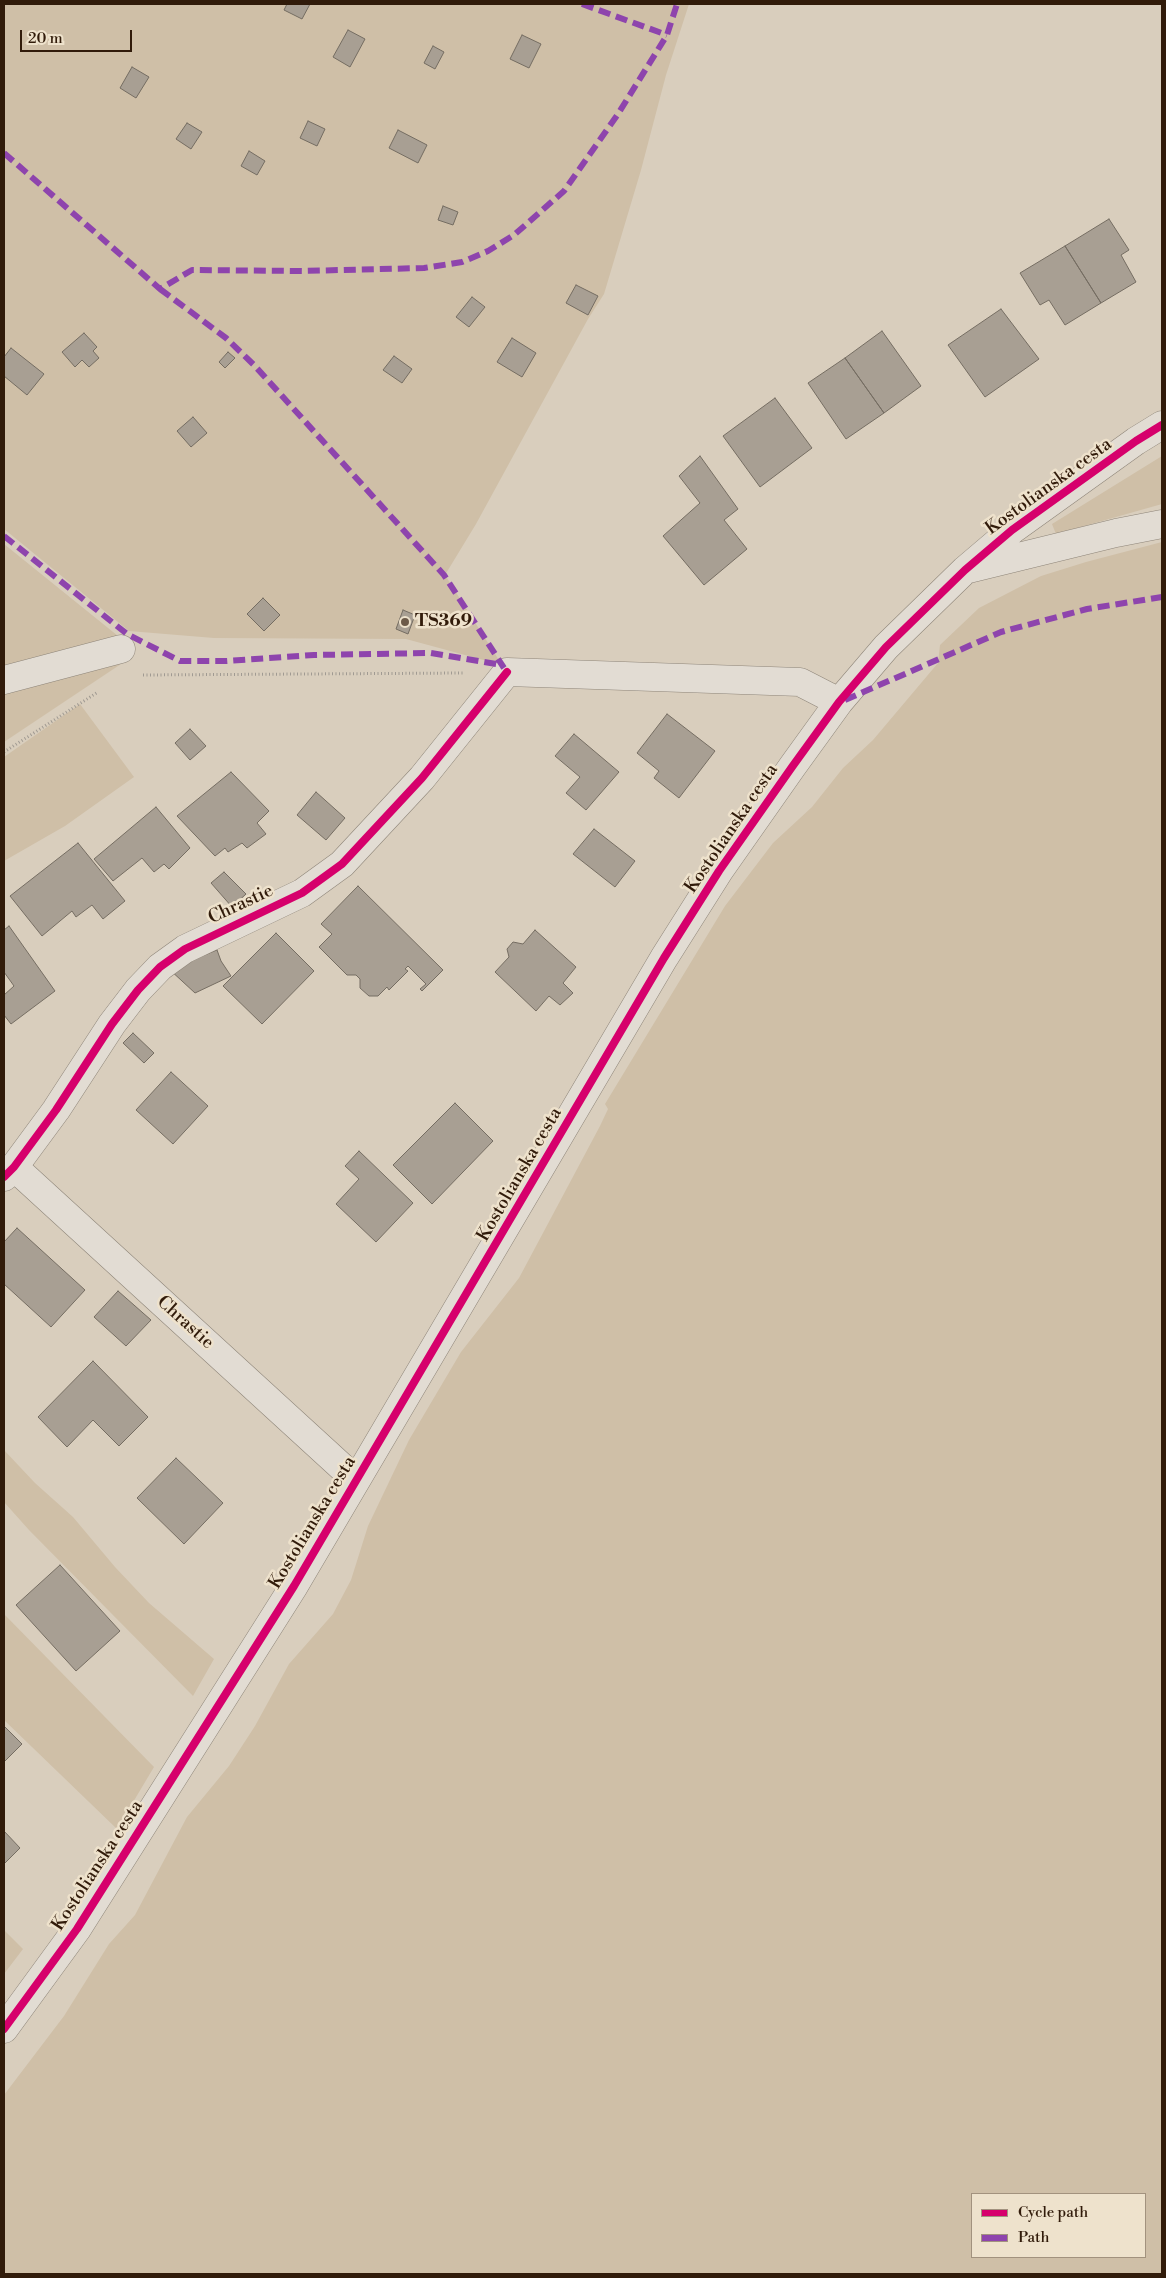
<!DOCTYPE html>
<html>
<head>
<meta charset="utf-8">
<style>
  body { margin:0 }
  #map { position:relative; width:1166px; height:2278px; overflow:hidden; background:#d9cebd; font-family:"Libre Bodoni",serif }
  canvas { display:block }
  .frame { position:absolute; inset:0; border:5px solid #311b0a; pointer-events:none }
  .legend { position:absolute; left:971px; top:2193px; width:175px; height:65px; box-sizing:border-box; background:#eee2cc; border:1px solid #a2927e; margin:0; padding:6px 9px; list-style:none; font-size:15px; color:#311b0a }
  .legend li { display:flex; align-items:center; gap:10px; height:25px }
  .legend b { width:25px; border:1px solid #a2927e }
  .scale { position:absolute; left:20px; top:30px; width:112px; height:22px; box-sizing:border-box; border:2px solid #311b0a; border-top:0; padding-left:6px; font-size:15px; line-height:18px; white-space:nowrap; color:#311b0a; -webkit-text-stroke:4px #eee2cc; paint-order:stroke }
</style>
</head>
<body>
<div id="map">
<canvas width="1166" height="2278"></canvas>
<div class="frame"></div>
<ul class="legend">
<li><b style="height:6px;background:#d6006c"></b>Cycle path</li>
<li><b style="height:6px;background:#8e44ad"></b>Path</li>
</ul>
<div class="scale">20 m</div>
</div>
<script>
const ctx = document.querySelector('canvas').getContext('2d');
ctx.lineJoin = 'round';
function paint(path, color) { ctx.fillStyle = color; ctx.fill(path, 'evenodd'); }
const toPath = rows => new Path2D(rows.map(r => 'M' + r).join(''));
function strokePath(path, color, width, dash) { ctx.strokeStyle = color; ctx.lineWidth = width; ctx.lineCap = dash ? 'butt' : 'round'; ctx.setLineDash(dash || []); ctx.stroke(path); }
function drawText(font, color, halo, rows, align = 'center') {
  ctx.font = font + ' "Libre Bodoni",serif'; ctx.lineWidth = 5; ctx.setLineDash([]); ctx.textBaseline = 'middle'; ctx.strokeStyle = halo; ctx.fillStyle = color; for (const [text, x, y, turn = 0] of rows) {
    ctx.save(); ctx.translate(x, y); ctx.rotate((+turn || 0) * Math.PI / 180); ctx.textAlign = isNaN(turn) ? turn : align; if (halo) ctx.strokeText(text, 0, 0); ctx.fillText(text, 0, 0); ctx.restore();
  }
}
paint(toPath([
  [4,4,689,4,666,75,641,170,604,294,588,319,476,524,445,575,502,665,406,639,214,638,129,631,4,529],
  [1162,456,1162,504,1056,534,1052,524],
  [1162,542,1162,2274,4,2274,4,2095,64,2016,109,1944,135,1915,187,1817,229,1766,255,1726,289,1664,333,1614,351,1580,368,1526,409,1440,461,1352,519,1278,600,1126,608,1109,605,1104,725,906,773,843,812,807,843,768,873,740,938,663,940,645,979,608,1041,576,1086,562],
  [972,2194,1145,2194,1145,2257,972,2257],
  [4,544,118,636,4,666],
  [124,662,4,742,4,692],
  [80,704,134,777,65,826,4,861,4,757],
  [4,1450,35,1483,73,1517,115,1567,149,1603,214,1659,193,1696,29,1530,4,1502],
  [4,1614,154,1767,117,1829,4,1720],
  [4,1930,23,1949,4,1974]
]), '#cfbfa7');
const building = toPath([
  [287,4,310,4,302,19,284,10,287,4],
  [348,30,365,39,350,67,333,57,348,30],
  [522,35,541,44,529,68,510,59,522,35],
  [433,46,444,52,435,69,424,63,433,46],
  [132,67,149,77,136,98,120,88,132,67],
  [308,121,325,129,317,146,300,138,308,121],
  [187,123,202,132,191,149,176,139,187,123],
  [398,130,427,145,418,163,389,148,398,130],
  [249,151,265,161,257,175,241,166,249,151],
  [443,206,458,212,453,225,438,220,443,206],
  [1109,219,1129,250,1121,255,1136,282,1101,303,1065,246,1109,219],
  [1065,246,1101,303,1065,325,1049,300,1040,305,1020,273,1065,246],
  [576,285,598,296,588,315,566,303,576,285],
  [472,297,485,307,469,327,456,317,472,297],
  [1001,309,1039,359,985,397,948,345,1001,309],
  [882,331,921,386,884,413,845,358,882,331],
  [84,333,97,347,93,351,99,358,89,367,82,360,75,367,62,352,84,333],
  [512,338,536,353,522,377,497,362,512,338],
  [11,348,44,374,27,395,4,376,4,357,11,348],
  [228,352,235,358,225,368,219,362,228,352],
  [394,356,412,369,402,383,383,370,394,356],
  [845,358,884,413,846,439,808,383,845,358],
  [775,398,812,448,760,487,723,436,775,398],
  [193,417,207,433,191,447,177,431,193,417],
  [700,456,738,509,724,520,747,549,704,585,663,536,700,503,679,476,700,456],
  [263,598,280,615,264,631,247,614,263,598],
  [403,610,415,615,408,634,396,629,403,610],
  [667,714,715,751,679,798,654,778,659,771,637,753,667,714],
  [190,729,206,746,190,760,175,743,190,729],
  [574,734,619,772,586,810,566,793,580,777,555,756,574,734],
  [231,772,269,811,257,823,266,834,247,848,242,843,228,852,225,848,215,856,177,816,231,772],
  [316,792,345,818,326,840,297,815,316,792],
  [156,807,190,848,169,869,164,864,154,872,142,858,113,881,94,859,156,807],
  [594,829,635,861,615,887,573,854,594,829],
  [78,843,125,901,103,919,92,905,76,917,72,911,42,936,10,896,78,843],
  [224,872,246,894,232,907,211,883,224,872],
  [358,886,443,970,422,991,420,989,426,984,408,966,405,969,408,971,389,990,387,987,378,996,369,996,360,988,360,979,356,975,347,975,319,947,332,934,321,924,358,886],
  [9,926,55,991,11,1024,4,1015,4,995,14,986,4,972,4,930,9,926],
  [535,930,576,967,563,983,573,993,560,1005,549,996,536,1011,495,972,509,957,507,949,513,942,523,944,535,930],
  [276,933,314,971,262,1024,223,986,276,933],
  [217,950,221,961,231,976,195,993,169,969,217,950],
  [133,1033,154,1053,144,1063,123,1043,133,1033],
  [171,1072,208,1106,173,1144,136,1110,171,1072],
  [455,1103,493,1141,432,1204,393,1165,455,1103],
  [359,1151,413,1203,376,1242,336,1204,359,1179,345,1166,359,1151],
  [17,1228,85,1290,51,1327,4,1284,4,1242,17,1228],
  [118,1291,151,1320,126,1346,94,1317,118,1291],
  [93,1361,148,1417,119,1446,93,1420,67,1447,38,1417,93,1361],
  [176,1458,223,1503,184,1544,137,1498,176,1458],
  [60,1565,120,1631,76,1671,16,1605,60,1565],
  [4,1726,22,1744,4,1762,4,1726],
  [4,1831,20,1848,4,1864,4,1831]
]);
paint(building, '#a89f93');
strokePath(building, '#756d62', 1);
const minor = toPath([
  [969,569,1116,533,1162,524],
  [4,680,121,649],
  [14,1167,356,1480],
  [4,1177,14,1167,56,1110,112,1024,138,990,160,967,185,949,302,893,342,864,422,778,507,672,800,682,839,702],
  [4,2029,77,1929,294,1586,664,958,719,871,792,767,839,702,886,647,965,570,1012,530,1136,441,1162,425]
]);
strokePath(minor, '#8e8579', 29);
strokePath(toPath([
  [143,675,464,673],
  [4,752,98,692]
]), '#a09a92', 3, [1, 2.5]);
strokePath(minor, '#e2dcd3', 28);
strokePath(toPath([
  [582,4,667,35],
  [4,153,160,289,192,270,302,271,424,268,462,262,488,251,514,235,564,191,618,114,667,35,677,4],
  [160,289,226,338,254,365,444,575,504,668],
  [4,536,127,634,180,661,226,661,314,655,431,653,502,665],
  [845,700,1001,632,1087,609,1162,597]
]), '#8e44ad', 6, [12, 6]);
strokePath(toPath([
  [4,1177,14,1167,56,1110,112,1024,138,990,160,967,185,949,302,893,342,864,422,778,507,672],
  [4,2029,77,1929,294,1586,664,958,719,871,792,767,839,702,886,647,965,570,1012,530,1136,441,1162,425]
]), '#d6006c', 8);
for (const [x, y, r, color] of [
  [405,622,5,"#6c5a49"]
]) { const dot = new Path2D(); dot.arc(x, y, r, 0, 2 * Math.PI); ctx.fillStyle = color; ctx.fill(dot); strokePath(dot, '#eee2cc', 2); }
drawText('18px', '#311b0a', '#eee2cc', [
  ["Kostolianska cesta",1049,487,-36],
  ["Kostolianska cesta",732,829,-56],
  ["Chrastie",241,905,-25],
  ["Kostolianska cesta",520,1175,-60],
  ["Chrastie",185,1323,42],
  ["Kostolianska cesta",313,1523,-59],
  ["Kostolianska cesta",98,1866,-57]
]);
drawText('bold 18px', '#311b0a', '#eee2cc', [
  ["TS369",415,622]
], 'left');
</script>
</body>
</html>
